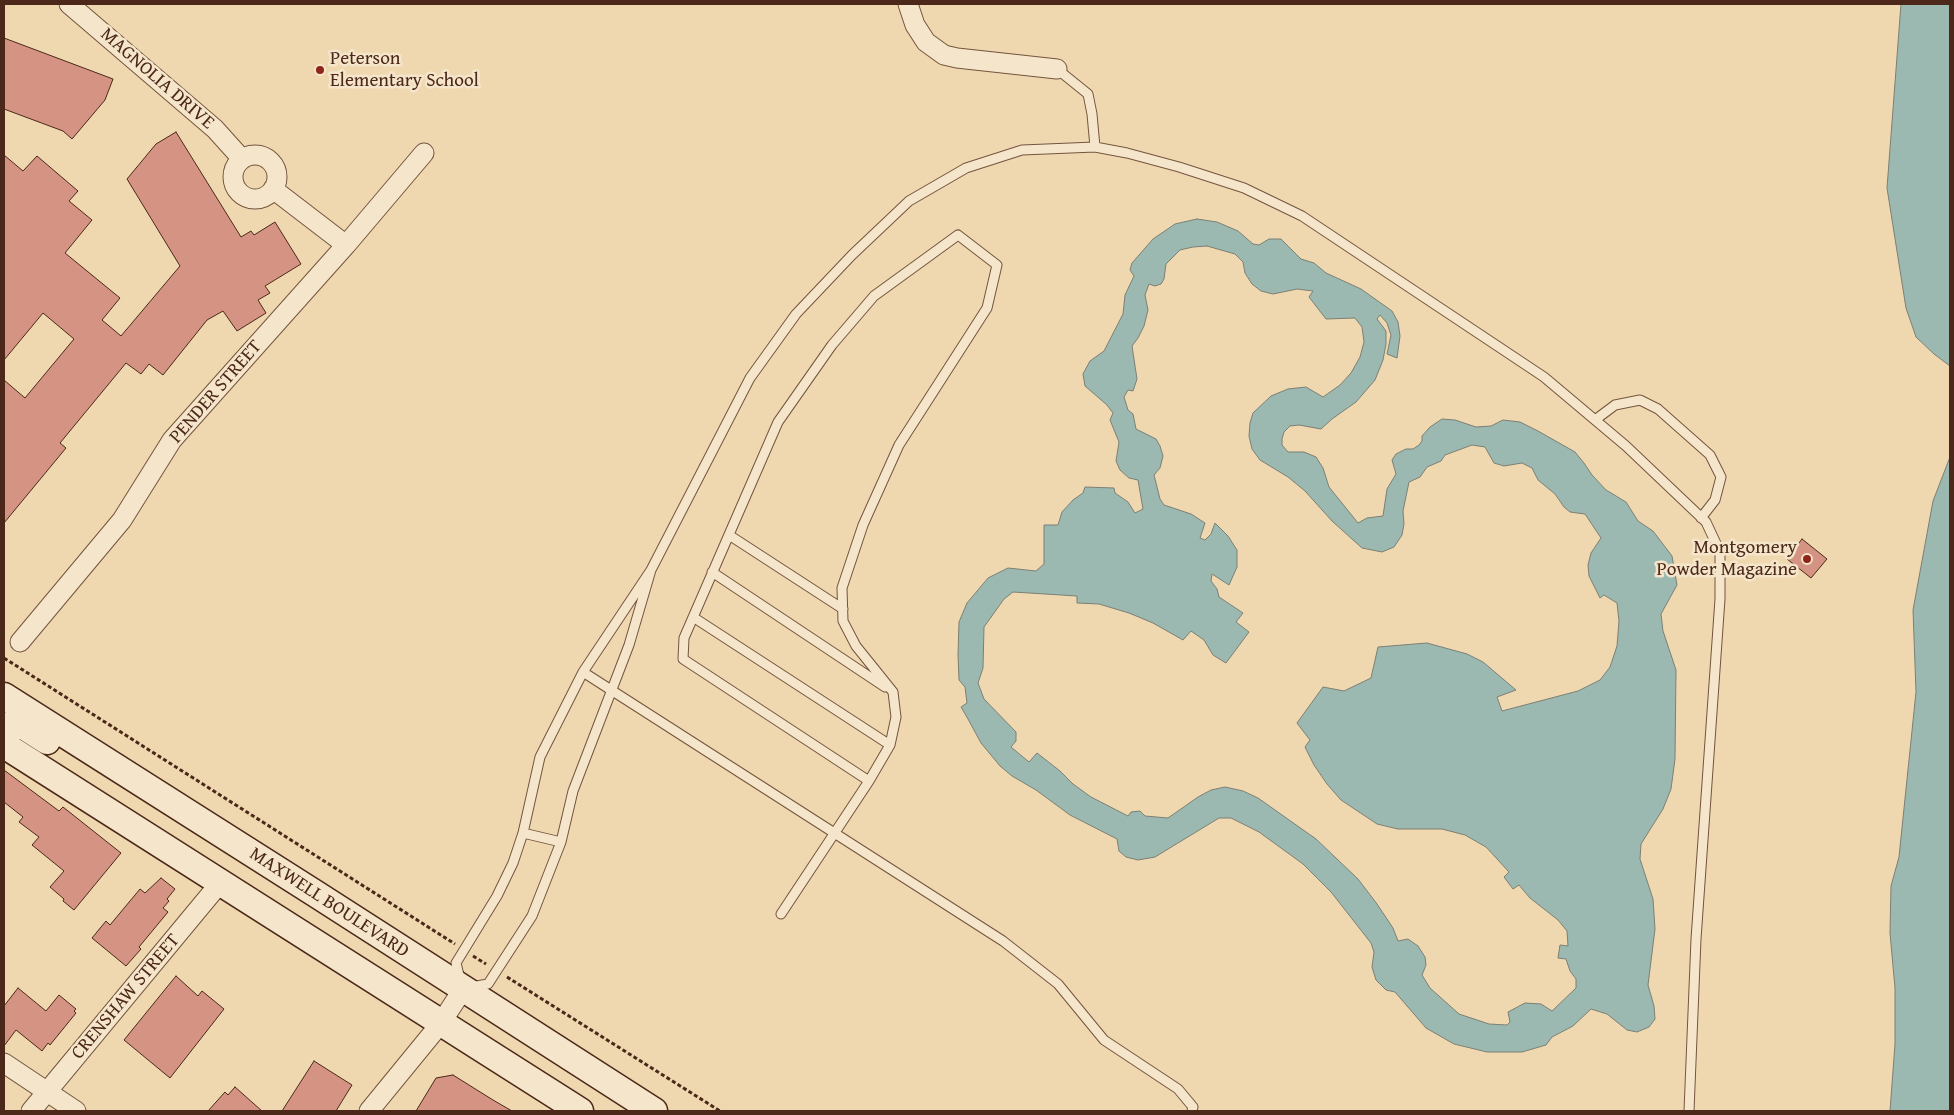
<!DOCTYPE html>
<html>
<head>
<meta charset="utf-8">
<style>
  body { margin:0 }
  #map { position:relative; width:1954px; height:1115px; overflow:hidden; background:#efd8af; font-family:"Gentium Book Plus",serif }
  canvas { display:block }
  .frame { position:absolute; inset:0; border:5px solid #4b2819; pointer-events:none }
</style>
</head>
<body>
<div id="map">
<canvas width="1954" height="1115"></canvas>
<div class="frame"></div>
</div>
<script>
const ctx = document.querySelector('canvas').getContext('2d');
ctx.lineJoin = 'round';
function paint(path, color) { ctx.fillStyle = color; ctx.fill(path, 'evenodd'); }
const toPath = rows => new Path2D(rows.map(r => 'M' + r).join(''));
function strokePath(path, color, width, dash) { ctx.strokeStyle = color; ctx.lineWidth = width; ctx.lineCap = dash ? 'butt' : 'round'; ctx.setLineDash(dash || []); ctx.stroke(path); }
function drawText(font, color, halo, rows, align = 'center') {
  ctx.font = font + ' "Gentium Book Plus",serif'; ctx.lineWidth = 5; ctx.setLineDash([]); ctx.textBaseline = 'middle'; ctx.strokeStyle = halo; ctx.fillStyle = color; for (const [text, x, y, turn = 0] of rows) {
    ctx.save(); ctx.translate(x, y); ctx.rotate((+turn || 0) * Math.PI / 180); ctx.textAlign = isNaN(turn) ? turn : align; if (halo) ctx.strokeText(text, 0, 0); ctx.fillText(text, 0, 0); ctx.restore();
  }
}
const water = toPath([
  [1901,4,1950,4,1950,366,1934,354,1916,337,1906,308,1887,188,1901,4],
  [1197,219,1217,222,1238,231,1253,244,1259,245,1269,239,1281,239,1301,259,1314,263,1326,273,1361,289,1392,311,1398,322,1400,336,1397,358,1387,354,1391,335,1387,323,1380,315,1377,319,1386,331,1386,344,1383,360,1375,380,1356,402,1332,419,1321,429,1299,425,1290,426,1284,432,1282,439,1282,445,1288,452,1304,452,1316,457,1323,468,1329,487,1358,523,1367,518,1383,516,1387,489,1396,474,1392,460,1396,454,1406,449,1413,449,1419,445,1422,441,1422,436,1430,427,1442,419,1455,420,1476,427,1491,426,1503,420,1520,422,1538,431,1575,452,1584,463,1592,475,1606,490,1626,502,1638,521,1653,531,1672,556,1677,585,1661,614,1663,631,1676,670,1675,759,1671,789,1663,809,1641,844,1640,859,1653,899,1655,929,1648,985,1654,1006,1655,1019,1649,1027,1637,1032,1627,1030,1607,1014,1591,1009,1573,1026,1552,1037,1546,1045,1522,1052,1487,1052,1454,1044,1426,1028,1395,992,1386,990,1376,980,1372,967,1374,952,1371,943,1331,892,1303,864,1259,832,1231,818,1219,818,1155,857,1138,860,1126,857,1119,851,1117,839,1070,815,1036,790,1012,776,1000,766,981,743,968,719,961,707,967,703,965,687,959,680,958,655,959,622,967,603,988,578,1008,568,1036,571,1044,564,1044,525,1058,525,1062,512,1073,500,1083,493,1085,487,1114,488,1115,493,1128,502,1135,513,1143,509,1138,480,1129,478,1120,470,1116,461,1119,442,1110,420,1113,413,1107,405,1085,386,1083,374,1090,361,1104,351,1123,314,1125,295,1134,276,1130,270,1132,263,1153,239,1175,224,1197,219],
  [1207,246,1235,254,1243,262,1245,273,1252,284,1261,291,1273,294,1297,289,1313,291,1309,297,1326,319,1355,318,1362,327,1364,342,1360,357,1351,373,1340,385,1323,397,1306,387,1288,389,1271,396,1253,413,1250,423,1249,436,1252,449,1260,460,1288,477,1305,491,1332,521,1362,548,1382,552,1394,547,1402,535,1404,524,1403,511,1409,482,1420,477,1427,467,1441,461,1445,455,1472,445,1485,447,1494,463,1504,466,1522,463,1532,468,1538,480,1555,494,1564,507,1570,512,1585,514,1601,538,1591,553,1588,565,1589,576,1600,598,1604,595,1617,603,1619,621,1617,646,1610,667,1600,680,1578,691,1502,711,1497,697,1516,690,1483,662,1467,654,1427,643,1378,647,1371,678,1344,691,1323,687,1297,723,1310,740,1305,747,1314,765,1327,784,1341,800,1377,824,1398,829,1442,829,1465,835,1486,847,1509,872,1504,877,1513,889,1519,885,1530,898,1558,920,1567,931,1568,946,1560,945,1558,958,1566,959,1570,971,1576,979,1576,988,1552,1011,1541,1004,1525,1003,1508,1012,1510,1022,1507,1025,1489,1024,1459,1014,1430,988,1422,975,1426,965,1425,957,1418,946,1408,939,1398,941,1393,928,1377,904,1358,879,1316,839,1258,798,1243,791,1225,787,1211,790,1198,797,1168,818,1145,816,1140,811,1131,812,1128,816,1091,797,1073,784,1060,771,1037,753,1029,762,1011,747,1016,741,1016,732,984,699,978,683,983,668,984,627,1004,599,1013,592,1077,596,1077,603,1099,604,1129,613,1153,623,1183,640,1191,631,1204,640,1213,655,1226,663,1249,632,1236,622,1243,613,1219,597,1217,589,1211,581,1212,574,1229,585,1237,567,1237,550,1228,536,1215,523,1211,534,1205,540,1200,538,1205,523,1191,514,1164,505,1160,499,1154,475,1160,468,1163,456,1160,446,1156,439,1136,429,1133,414,1128,410,1124,397,1128,390,1133,391,1137,379,1132,346,1138,338,1144,326,1148,310,1145,295,1149,284,1155,286,1161,284,1164,279,1166,264,1180,250,1193,247,1207,246],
  [1950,457,1950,1111,1890,1111,1895,1044,1895,988,1890,933,1891,886,1899,857,1916,692,1913,610,1933,501,1950,457]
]);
paint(water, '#9bb9b1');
strokePath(water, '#7b7f74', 1);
const building = toPath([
  [4,38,113,79,105,100,72,139,63,131,4,109,4,38],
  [176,132,241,237,251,231,254,235,275,222,301,264,265,286,270,293,258,300,266,313,237,331,223,311,207,320,163,375,149,364,141,374,126,363,60,443,66,448,4,523,4,380,25,398,74,339,43,313,4,360,4,155,23,171,37,156,78,191,69,201,92,220,65,253,120,298,102,320,121,336,180,266,127,179,156,144,176,132],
  [1802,539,1827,559,1811,578,1787,559,1802,539],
  [4,770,59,811,63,807,121,853,74,910,63,901,64,899,50,887,64,871,32,845,39,837,19,822,23,817,4,802,4,770],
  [161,878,175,889,167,899,169,901,163,908,168,912,139,947,141,949,126,966,92,938,106,921,110,925,140,889,145,893,161,878],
  [176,976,198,996,202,991,224,1009,170,1078,124,1040,176,976],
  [18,988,46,1011,59,995,76,1009,74,1011,76,1013,50,1045,48,1043,42,1051,16,1030,4,1046,4,1006,18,988],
  [314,1061,352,1085,336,1111,282,1111,314,1061],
  [453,1075,493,1100,512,1111,416,1111,436,1078,453,1075],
  [235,1087,262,1111,208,1111,225,1092,228,1095,235,1087]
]);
paint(building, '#d49383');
strokePath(building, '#4b2819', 1);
const service = toPath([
  [1095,147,1127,153,1179,167,1244,188,1302,216,1544,377,1626,446,1706,522,1720,552,1720,599,1696,939,1689,1111],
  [1595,420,1615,405,1640,400,1658,409,1710,455,1721,477,1715,500,1701,518],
  [729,535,843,609],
  [712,572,885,687],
  [693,617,890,745],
  [583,672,1003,941,1058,984,1104,1040,1178,1089,1193,1107,1192,1111],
  [523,833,561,842],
  [781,914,869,781,890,745,896,717,893,692,856,646,843,621,842,588,863,525,899,445,987,308,997,265,958,235,874,296,832,345,778,422,684,638,683,659,869,781],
  [460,979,456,963,497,896,513,863,523,833,540,757,583,672,651,570,750,378,796,314,852,255,909,201,966,168,1022,150,1095,147,1092,114,1088,94,1057,69],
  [471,987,488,984,532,916,561,842,573,791,629,645,651,570]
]);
const minor = toPath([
  [69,4,215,129,242,159],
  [908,4,915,25,926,42,944,55,957,58,1057,69],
  '233 177a22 22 0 1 1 44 0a22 22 0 1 1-44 0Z',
  [273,189,346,245],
  [20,642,122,520,172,440,346,245,424,153],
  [4,1063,76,1111],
  [31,1111,220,883],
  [369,1111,441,1023,463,989]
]);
const secondary = toPath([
  [4,696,316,894,654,1111],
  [4,731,11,724,25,727,47,741],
  [4,745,580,1111]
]);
strokePath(service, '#74543e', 11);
strokePath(minor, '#74543e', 21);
strokePath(secondary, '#4b2819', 29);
strokePath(toPath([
  [4,658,455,944],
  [473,956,486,964],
  [507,977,720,1111]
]), '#4b2819', 3, [4, 2.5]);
strokePath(service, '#f5e6cb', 9);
strokePath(minor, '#f5e6cb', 19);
strokePath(secondary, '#f5e6cb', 26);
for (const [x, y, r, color] of [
  [320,70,5,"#8f2418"],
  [1807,559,5,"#8f2418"]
]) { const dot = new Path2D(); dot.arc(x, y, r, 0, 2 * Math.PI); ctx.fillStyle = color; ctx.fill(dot); strokePath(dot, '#f5e6cb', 2); }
drawText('19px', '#4b2819', '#f5e6cb', [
  ["Peterson",330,59],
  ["Elementary School",330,81],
  ["Montgomery",1797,548,"right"],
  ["Powder Magazine",1797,570,"right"]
], 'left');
drawText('19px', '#4b2819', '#f5e6cb', [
  ["MAGNOLIA DRIVE",157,79,41],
  ["PENDER STREET",216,392,-49],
  ["MAXWELL BOULEVARD",329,903,33],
  ["CRENSHAW STREET",126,997,-50]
]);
</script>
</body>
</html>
